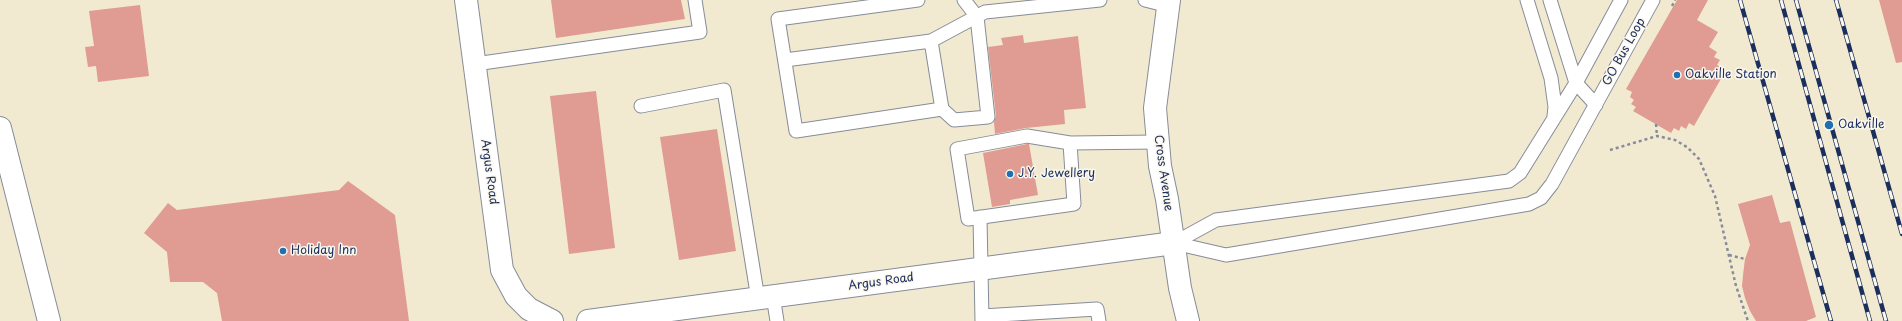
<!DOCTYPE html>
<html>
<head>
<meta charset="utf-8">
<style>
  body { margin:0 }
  canvas { display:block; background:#f1ead1 }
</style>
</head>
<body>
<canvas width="1902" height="321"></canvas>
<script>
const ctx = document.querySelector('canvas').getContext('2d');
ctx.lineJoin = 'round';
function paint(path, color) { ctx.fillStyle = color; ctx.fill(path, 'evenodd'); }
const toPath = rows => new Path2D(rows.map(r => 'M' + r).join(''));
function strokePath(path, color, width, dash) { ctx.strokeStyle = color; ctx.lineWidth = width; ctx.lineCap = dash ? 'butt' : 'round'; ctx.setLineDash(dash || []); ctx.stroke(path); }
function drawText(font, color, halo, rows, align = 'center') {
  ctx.font = font + ' "Playpen Sans",sans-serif'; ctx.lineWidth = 3; ctx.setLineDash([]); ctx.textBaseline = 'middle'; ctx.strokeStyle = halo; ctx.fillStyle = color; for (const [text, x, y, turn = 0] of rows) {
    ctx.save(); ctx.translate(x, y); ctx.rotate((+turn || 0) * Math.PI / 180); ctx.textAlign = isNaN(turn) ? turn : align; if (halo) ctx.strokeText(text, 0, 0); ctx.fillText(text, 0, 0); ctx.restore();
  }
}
paint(toPath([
  [551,0,681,0,685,19,556,38],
  [1677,0,1708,0,1697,20,1718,32,1709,47,1717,52,1714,57,1720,60,1717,65,1721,67,1717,74,1722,77,1694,126,1689,123,1686,129,1681,126,1679,131,1674,128,1671,133,1633,111,1636,107,1631,104,1634,100,1630,97,1632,92,1626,89],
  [1879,0,1902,0,1902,62,1896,63],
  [140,5,149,76,98,82,96,66,88,67,85,47,94,46,89,11],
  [1023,35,1024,43,1078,36,1086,108,1064,110,1065,124,1026,128,995,134,994,122,996,116,988,47,1003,45,1001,38],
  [596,91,615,248,569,254,550,96],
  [717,129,736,251,679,260,660,137],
  [1027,144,1029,144,1038,195,1010,200,1010,204,992,207,983,153],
  [348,181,395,215,409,321,222,321,217,293,203,282,170,282,167,252,144,233,168,203,177,210,339,190],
  [1772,195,1780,223,1790,221,1816,317,1806,321,1756,321,1750,311,1745,298,1742,286,1743,275,1745,259,1750,245,1738,204]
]), '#e09c92');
const service = toPath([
  [918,0,778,19,796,131,942,109,931,41],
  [1145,0,1169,6],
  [1527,0,1551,78,1555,107,1554,116],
  [1550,0,1576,83,1596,105],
  [785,60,931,41,985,12,1100,0],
  [475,64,700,32,695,0],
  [641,106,724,90,758,299],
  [942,109,954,120,988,117,977,17,964,0],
  [1070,143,1074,204,968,219,957,149,1027,136,1070,143,1158,142],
  [980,217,982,321],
  [1174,243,1226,255,1529,204,1541,198,1552,184,1653,0],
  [1174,243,1216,220,1509,181,1520,173,1576,83,1621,0],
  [773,296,777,321],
  [982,316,1097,309,1099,321]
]);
const minor = toPath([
  [466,0,502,270,516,296,529,309,552,321],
  [0,128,49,321],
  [588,321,1174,243]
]);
const tertiary = toPath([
  [1169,0,1155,108,1160,166,1167,199,1180,288,1188,321]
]);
strokePath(service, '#868c98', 15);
strokePath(minor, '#868c98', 24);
strokePath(tertiary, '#868c98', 24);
strokePath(toPath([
  [1672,6,1675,0],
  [1656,124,1657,136],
  [1610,150,1657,136,1675,140,1687,147,1699,159,1715,196,1736,286,1748,321],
  [1729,255,1745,259]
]), '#868c98', 2.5, [3, 3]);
strokePath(service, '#fff', 13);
strokePath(minor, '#fff', 22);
strokePath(tertiary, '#fff', 22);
const rail = toPath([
  [1740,0,1831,321],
  [1781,0,1870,321],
  [1796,0,1886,321],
  [1836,0,1902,234]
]);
strokePath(rail, '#1b2f5e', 4.5);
strokePath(rail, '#fbf7ec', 3, [9]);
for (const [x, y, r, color] of [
  [1677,75,4,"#1f6fb2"],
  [1829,125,5,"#1f6fb2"],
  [1010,174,4,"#1f6fb2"],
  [283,251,4,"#1f6fb2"]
]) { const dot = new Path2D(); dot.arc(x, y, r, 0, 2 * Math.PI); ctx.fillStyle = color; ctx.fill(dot); strokePath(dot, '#fbf7ec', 1.5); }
drawText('12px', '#1b2f5e', '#fbf7ec', [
  ["GO Bus Loop",1624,52,-61],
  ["Argus Road",489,172,82],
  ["Cross Avenue",1163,173,82],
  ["Argus Road",881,282,-8]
]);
drawText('12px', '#1b2f5e', '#fbf7ec', [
  ["Oakville Station",1685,75],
  ["Oakville",1838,125],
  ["J.Y. Jewellery",1018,174],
  ["Holiday Inn",291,251]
], 'left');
</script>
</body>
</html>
